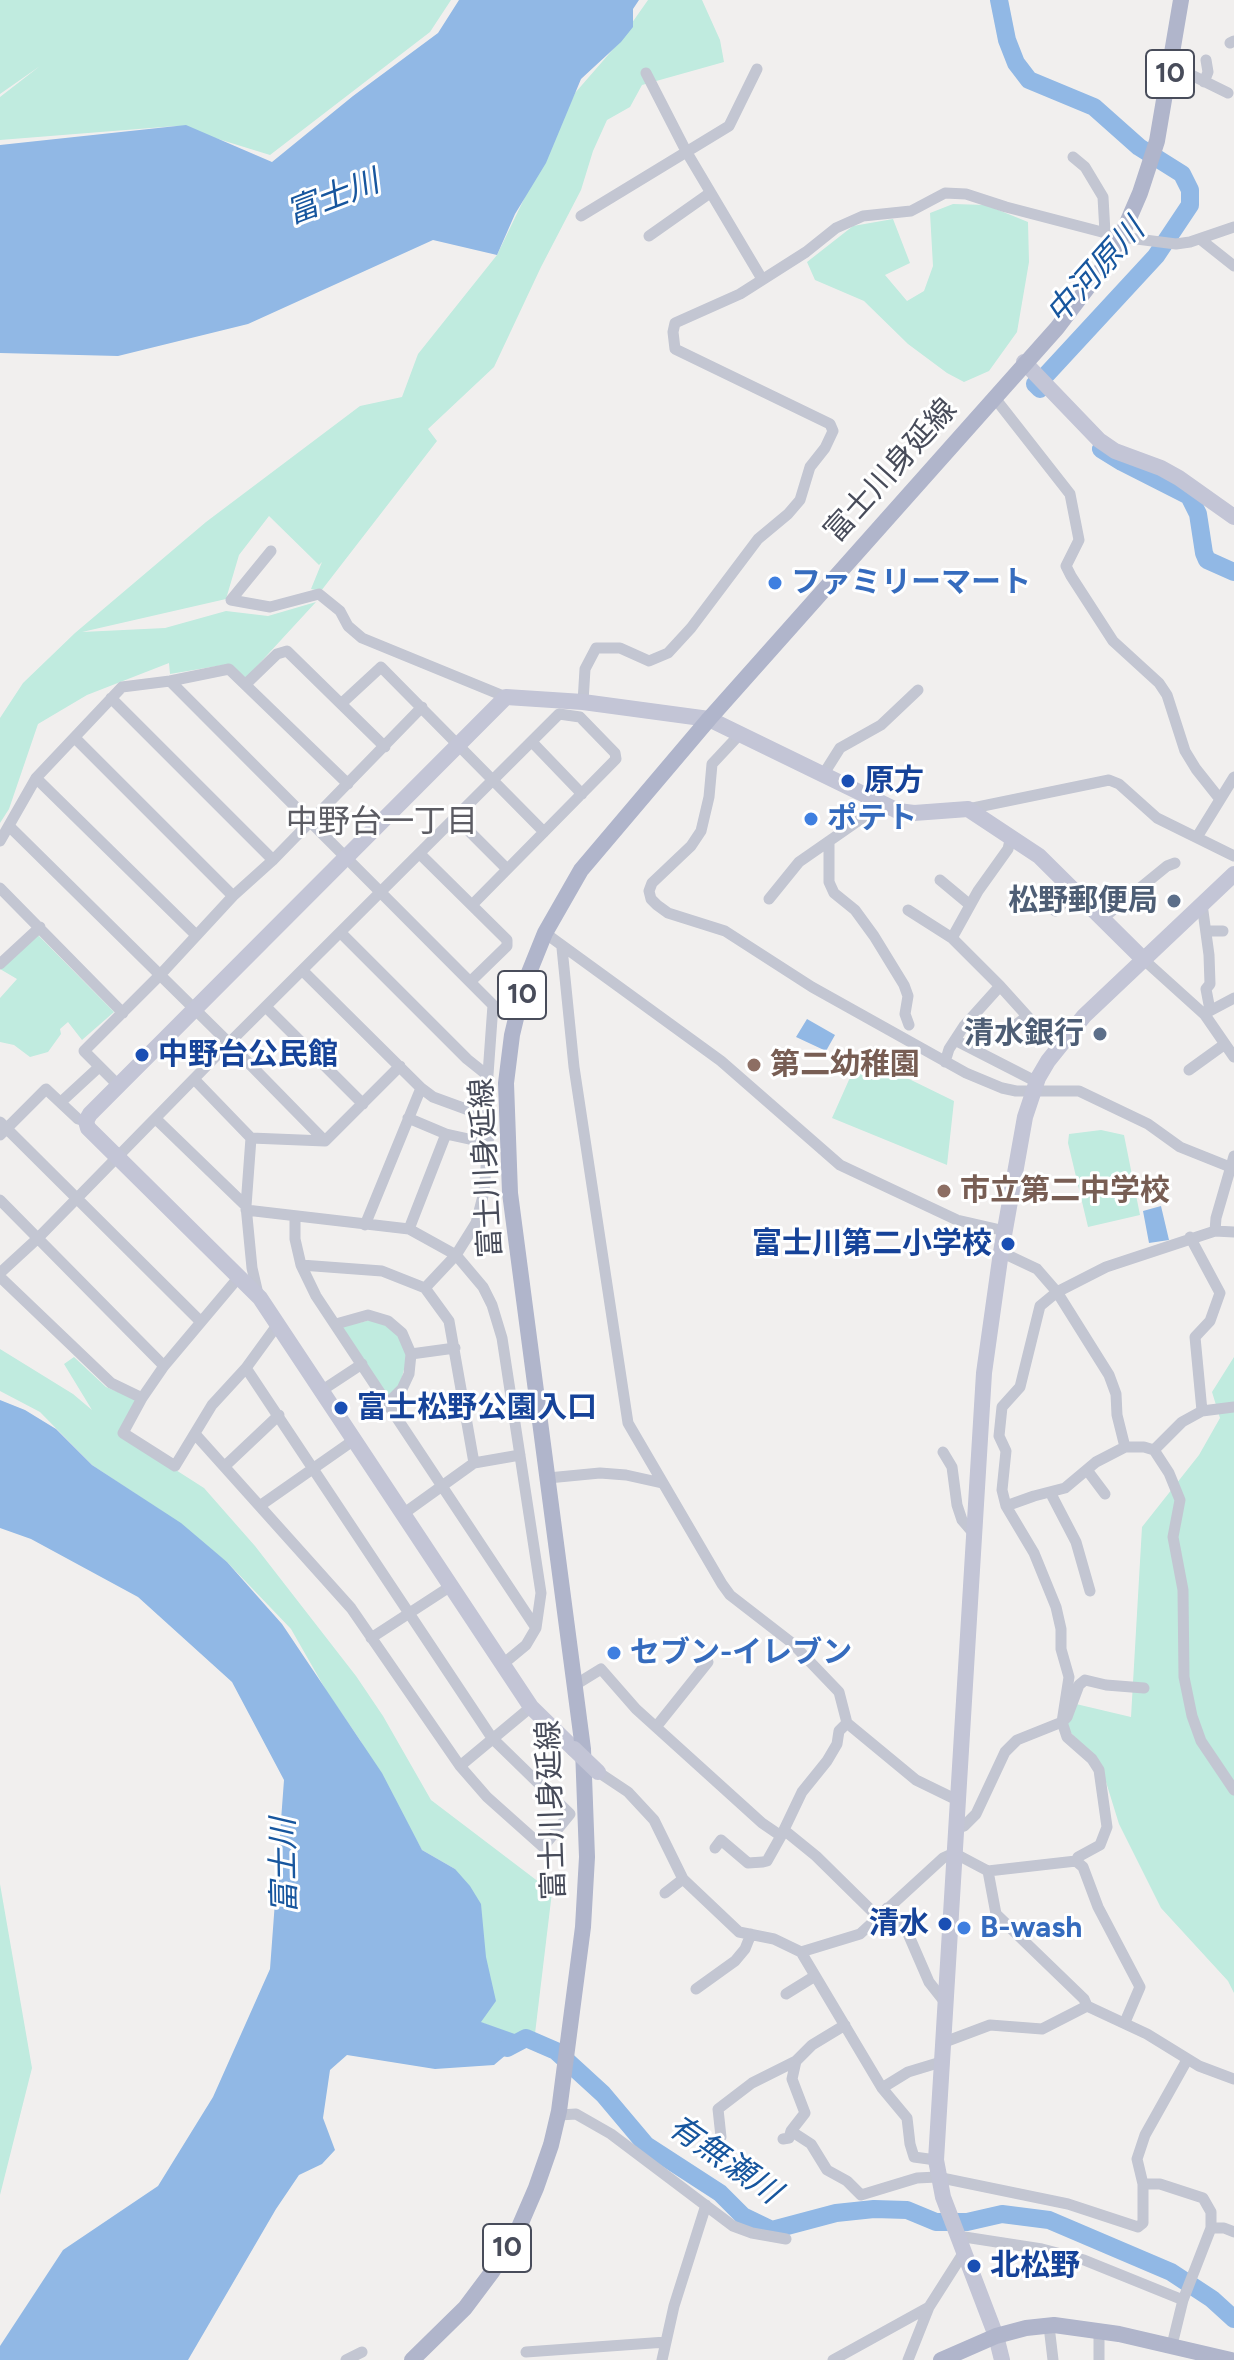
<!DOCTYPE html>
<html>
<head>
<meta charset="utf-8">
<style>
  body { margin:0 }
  canvas { display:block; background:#f1efee }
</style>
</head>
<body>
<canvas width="1234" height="2360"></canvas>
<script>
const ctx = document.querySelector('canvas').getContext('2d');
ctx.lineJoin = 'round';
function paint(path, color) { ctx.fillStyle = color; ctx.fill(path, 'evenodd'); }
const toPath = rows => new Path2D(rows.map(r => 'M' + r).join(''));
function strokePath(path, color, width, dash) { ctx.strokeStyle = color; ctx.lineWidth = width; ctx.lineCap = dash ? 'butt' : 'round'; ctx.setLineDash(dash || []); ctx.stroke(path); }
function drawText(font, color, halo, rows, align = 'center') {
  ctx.font = font + ' Figtree,"Noto Sans JP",sans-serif'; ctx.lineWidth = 6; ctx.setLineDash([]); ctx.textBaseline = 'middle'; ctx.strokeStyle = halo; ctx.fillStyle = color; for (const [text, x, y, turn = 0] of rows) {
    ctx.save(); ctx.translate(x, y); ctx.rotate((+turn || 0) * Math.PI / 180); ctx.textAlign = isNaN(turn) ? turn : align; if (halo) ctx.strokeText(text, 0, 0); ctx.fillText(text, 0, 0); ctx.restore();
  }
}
paint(toPath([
  [0,0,451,0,430,32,270,155,176,126,0,140,0,97,40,66,0,94],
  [648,0,702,0,720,40,724,62,642,85,630,107,607,120,593,151,581,190,541,267,494,367,428,429,437,441,321,591,311,589,322,562,319,565,269,516,239,555,226,599,82,632,165,628,226,611,268,616,316,602,246,678,229,664,170,674,169,663,87,695,38,724,9,809,0,823,0,718,23,683,75,633,206,522,360,406,402,397,418,354,497,255,575,93,615,47],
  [953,204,986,205,1028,222,1029,262,1017,332,989,371,964,382,947,373,908,344,864,301,815,280,807,262,853,226,893,219,910,263,885,275,907,301,924,291,933,266,930,213],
  [38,935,114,1012,82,1040,68,1022,60,1029,61,1034,48,1052,30,1057,14,1045,0,1042,0,998,17,979,0,969],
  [860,1055,954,1101,947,1165,832,1118],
  [1101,1130,1124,1135,1140,1215,1088,1227,1068,1143,1069,1134],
  [375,1319,390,1325,402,1340,408,1355,400,1384,388,1398,341,1327],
  [0,1349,73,1394,92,1410,64,1364,74,1357,106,1387,137,1400,118,1433,204,1488,255,1546,356,1676,383,1716,431,1800,552,1892,534,2042,480,2022,455,1869,422,1850,360,1740,327,1692,291,1629,227,1562,163,1512,92,1465,40,1412,0,1391],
  [1234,1357,1234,1993,1228,1981,1161,1908,1119,1824,1102,1769,1066,1727,1076,1704,1131,1717,1142,1527,1199,1455,1220,1418,1212,1392],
  [0,1884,32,2068,0,2195]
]), '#c0ebdf');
paint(toPath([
  [459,0,639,0,633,9,633,27,621,42,581,79,546,163,515,214,497,255,433,240,248,324,118,356,0,353,0,145,186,125,272,162,353,96,438,33],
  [807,1019,835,1035,826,1051,796,1037],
  [1161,1206,1169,1240,1149,1243,1143,1211],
  [0,1400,25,1410,56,1429,92,1465,181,1523,227,1562,282,1624,382,1773,422,1850,455,1869,470,1886,481,1904,486,1957,496,2001,481,2022,526,2038,494,2065,435,2069,347,2055,330,2070,323,2118,335,2150,322,2164,299,2175,276,2209,188,2360,0,2360,0,2346,63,2250,158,2186,213,2097,270,1969,284,1780,232,1682,138,1597,31,1539,0,1528]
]), '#91b8e5');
strokePath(toPath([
  [999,0,1007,40,1016,63,1029,80,1094,107,1139,147,1182,174,1190,190,1190,205,1156,256,1046,375,1035,384,1040,389],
  [1101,449,1122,462,1189,496,1198,514,1204,553,1207,560,1234,572],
  [507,2048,526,2038,556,2051,603,2094,646,2145,720,2193,743,2216,772,2230,836,2213,874,2209,907,2210,936,2222,967,2222,1002,2214,1049,2220,1171,2272,1212,2299,1234,2319]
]), '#91b8e5', 18);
strokePath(toPath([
  [1230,43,1234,41],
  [1171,65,1228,93],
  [646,73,686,151,762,279],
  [1204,82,1208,72,1206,60],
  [1073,157,1085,167,1103,197,1105,233],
  [581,216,729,126,757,69],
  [649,236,710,193],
  [1200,239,1234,266],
  [994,397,1070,494,1079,540,1066,566,1071,576,1113,641,1159,683,1167,695,1185,751,1196,769,1219,798],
  [271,551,231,600,270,607,319,594,340,611,348,626,362,638,506,697],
  [170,681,493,1005,485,1116,433,1097,421,1088,303,971],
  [247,683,277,654,287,651,385,747],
  [111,698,273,860],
  [583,702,585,669,596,648,620,648,649,661,668,653,691,628,758,539,788,514,800,500,810,467,825,448,833,431,830,424,675,349,673,332,675,323,740,294,806,252,836,228,863,216,911,211,945,193,966,194,1006,207,1121,237,1176,244,1190,242,1234,227],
  [342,703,381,667,544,832],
  [741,733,712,764,709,797,701,831,691,846,652,883,649,891,651,899,657,905,668,913,725,931,812,987,966,1073,1002,1088,1016,1091,1079,1091,1148,1124,1180,1147,1230,1167],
  [75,738,233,896],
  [532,742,582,794],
  [823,775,840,748,881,725,918,690],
  [36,778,196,935],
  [968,809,1109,780,1119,784,1157,818,1234,856],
  [456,818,507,869],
  [9,826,229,1043,325,1141],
  [1011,836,1008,849,978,891,952,938,1000,986,1056,1048],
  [1197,837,1234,777],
  [0,841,36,778,122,687,170,681,229,669,348,784],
  [829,843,829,882,834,893,855,910,874,936,904,985,908,996,905,1014,909,1025],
  [420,854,507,940,507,946,471,981],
  [940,880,970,905],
  [0,888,123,1013],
  [769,899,799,862,868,814,873,800],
  [1202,904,1209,955,1210,984,1206,989,1210,1010],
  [908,910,952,938],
  [1055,911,1075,892],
  [1102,919,1167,866,1175,863],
  [1207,931,1223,931],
  [341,933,467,1059,487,1075],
  [545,933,721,1061,840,1165,957,1220,1005,1231],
  [562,948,574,1067,628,1423,722,1584,730,1595,792,1643,839,1692,847,1723,839,1731,837,1744,827,1761,802,1792,781,1836,762,1823,636,1709,601,1669,575,1685],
  [1143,959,1205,1015,1234,1057],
  [0,964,40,927],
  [266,1007,363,1104],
  [1204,1014,1234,998],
  [1013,1027,1026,1017],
  [955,1040,1037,1082],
  [945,1062,949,1049,964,1026,1000,986],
  [1189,1070,1225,1044],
  [195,1080,251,1138,325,1141,400,1066],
  [119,1086,84,1051,160,975,233,896,273,860,422,707],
  [61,1102,99,1067],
  [408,1118,446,1134,487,1143],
  [156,1119,246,1206],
  [0,1122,200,1321],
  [0,1135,46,1089,78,1119,86,1121],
  [251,1138,246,1206,252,1268,258,1294],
  [0,1200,164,1366],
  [246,1210,409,1229,456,1255,483,1287,492,1305,502,1338,541,1593,536,1628,526,1645,503,1664],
  [295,1217,295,1239,301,1265,316,1296,536,1628],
  [365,1225,421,1088],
  [409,1229,446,1134],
  [1215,1231,1234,1232],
  [1190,1237,1220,1293,1210,1321,1195,1337,1202,1411],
  [1001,1252,1037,1269,1057,1292,1109,1375,1116,1394,1117,1415,1125,1447,1144,1447,1154,1450,1169,1473,1180,1500,1173,1537,1183,1590,1184,1677,1192,1716,1201,1741,1234,1790],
  [301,1265,382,1271,425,1288,449,1321,474,1463],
  [0,1273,38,1238,229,1043,559,714,580,717,615,753,616,759,472,905],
  [0,1277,111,1383,142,1398],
  [238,1278,164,1366,142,1398,123,1433,175,1466,212,1405,246,1368,278,1324],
  [425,1288,456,1255,476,1223,484,1192,490,1119],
  [336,1324,368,1315,388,1321,402,1333,411,1354,409,1374,402,1389,388,1403],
  [411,1354,455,1348],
  [321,1391,362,1364],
  [195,1434,351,1608,460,1766,487,1797,543,1847,570,1814,492,1738,246,1368],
  [1154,1450,1182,1422,1202,1411,1234,1407],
  [943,1452,952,1467,957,1505,962,1520,974,1534],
  [225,1466,279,1415],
  [1087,1470,1105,1494],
  [548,1478,600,1473,626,1475,662,1483],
  [1050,1492,1076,1542,1090,1591],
  [261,1505,354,1440],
  [1006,1506,1034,1496,1065,1488,1096,1462,1125,1447],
  [403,1514,474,1463,520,1455],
  [371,1638,451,1586],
  [847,1723,916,1780,957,1800],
  [656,1727,708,1662],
  [460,1766,531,1707],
  [598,1772,628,1792,654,1820,683,1879,739,1932,774,1939,801,1952,860,1934,943,1858,954,1853,988,1871,1076,1861],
  [955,1829,964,1826,976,1814,1005,1752,1017,1740,1062,1722,1067,1717,1079,1685,1085,1680,1106,1685,1144,1688],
  [784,1830,816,1856,878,1917],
  [715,1848,721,1840,748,1863,763,1862,767,1861,781,1836],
  [988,1871,996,1914,1084,1999,1087,2006,1147,2034,1199,2066,1234,2079],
  [665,1893,683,1879],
  [887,1908,906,1929,929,1982,944,2001],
  [801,1952,882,2088,907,2118,910,2144,914,2157,936,2160],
  [696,1989,735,1961,745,1949,751,1934],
  [786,1994,815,1976],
  [1125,2022,1140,1987,1098,1907,1083,1867,1076,1861,1078,1857,1100,1845,1107,1827,1099,1770,1092,1759,1067,1737,1062,1722,1069,1677,1061,1649,1061,1629,1056,1607,1034,1553,1006,1506,1002,1490,1006,1451,999,1436,1002,1407,1020,1387,1040,1306,1057,1292,1106,1267,1215,1231,1216,1218,1234,1156],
  [942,2043,990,2025,1042,2029,1087,2006],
  [1187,2060,1145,2135,1137,2159,1143,2184,1160,2184,1203,2198,1211,2212,1211,2228],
  [882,2088,908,2072,941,2062],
  [559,2115,576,2114,611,2134,733,2226,752,2233,786,2239],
  [791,2131,811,2144,827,2170,847,2181,861,2195,917,2178,937,2177,1068,2204,1138,2227,1143,2223,1143,2184],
  [721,2137,718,2109,752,2083,796,2061],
  [783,2139,789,2138,791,2131,805,2113,792,2079,796,2061,812,2045,845,2025],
  [958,2236,1042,2249,1084,2260,1183,2300],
  [1049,2326,1053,2360],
  [1172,2345,1183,2300,1211,2228,1224,2228,1234,2232],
  [526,2352,666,2342],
  [346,2360,362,2352],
  [662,2360,674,2306,706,2205],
  [833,2360,929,2307],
  [908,2360,929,2307,964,2252],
  [1099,2360,1099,2331]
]), '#c3c6d2', 11);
strokePath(toPath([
  [1024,362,1099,440,1115,451,1161,468,1179,478,1234,517],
  [574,1749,531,1707,260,1298,88,1128,86,1121,90,1114,506,697,583,702,709,719,898,811,914,813,968,809,1039,856,1143,959],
  [1002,2360,996,2336,943,2197,936,2160,984,1373,1001,1252,1025,1117,1038,1078,1048,1061,1084,1016,1234,874]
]), '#c3c5d6', 16);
strokePath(toPath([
  [412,2360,465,2308,492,2272,517,2232,536,2188,551,2145,559,2111,583,1927,587,1857,583,1749,510,1193,506,1083,512,1035,524,985,545,933,581,870,709,719,1057,328,1101,270,1121,237,1140,193,1157,141,1181,0],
  [941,2360,996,2336,1026,2328,1054,2325,1119,2334,1231,2360]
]), '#b0b5cb', 16);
strokePath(toPath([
  [574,1749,598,1772]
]), '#c3c5d6', 16);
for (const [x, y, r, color] of [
  [775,583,8,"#3f7fe0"],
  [848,781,8,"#1a4fb4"],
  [811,819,8,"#3f7fe0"],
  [1174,901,8,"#5c6f8a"],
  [1100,1034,8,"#5c6f8a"],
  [142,1055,8,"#1a4fb4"],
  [754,1065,8,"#8d6e63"],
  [944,1191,8,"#8d6e63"],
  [1008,1244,8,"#1a4fb4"],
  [341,1408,8,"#1a4fb4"],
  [614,1653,8,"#3f7fe0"],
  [945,1924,8,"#1a4fb4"],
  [964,1928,8,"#3f7fe0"],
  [974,2266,8,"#1a4fb4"]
]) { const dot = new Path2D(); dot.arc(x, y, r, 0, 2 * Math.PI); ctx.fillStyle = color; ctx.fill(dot); strokePath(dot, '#fff', 3); }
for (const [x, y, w] of [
  [1170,74,48],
  [522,995,48],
  [507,2248,48]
]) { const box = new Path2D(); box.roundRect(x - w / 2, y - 24, w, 48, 6); ctx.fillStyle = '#fff'; ctx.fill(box); strokePath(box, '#484c5a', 2); }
drawText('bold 28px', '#484c5a', null, [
  ["10",1170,74],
  ["10",522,995],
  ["10",507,2248]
]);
drawText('30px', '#484c5a', '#fff', [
  ["富士川身延線",891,471,-48],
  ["富士川身延線",487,1168,-93],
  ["富士川身延線",552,1810,-92]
]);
drawText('bold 30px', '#366cbe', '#fff', [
  ["ファミリーマート",791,583],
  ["ポテト",827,819],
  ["セブン-イレブン",630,1653],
  ["B-wash",980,1928]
], 'left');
drawText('bold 30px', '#164399', '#fff', [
  ["原方",864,781],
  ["中野台公民館",158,1055],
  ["富士川第二小学校",992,1244,"right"],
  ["富士松野公園入口",357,1408],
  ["清水",929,1924,"right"],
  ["北松野",990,2266]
], 'left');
drawText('bold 30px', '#4e5e75', '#fff', [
  ["松野郵便局",1158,901],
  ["清水銀行",1084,1034]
], 'right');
drawText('bold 30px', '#785e54', '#fff', [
  ["第二幼稚園",770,1065],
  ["市立第二中学校",960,1191]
], 'left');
drawText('italic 32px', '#17569e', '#fff', [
  ["富士川",333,198,-21],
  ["中河原川",1096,272,-48],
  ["富士川",285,1866,-91],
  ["有無瀬川",724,2160,35]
]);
drawText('32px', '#5c5c63', '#fff', [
  ["中野台一丁目",382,823]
]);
</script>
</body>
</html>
